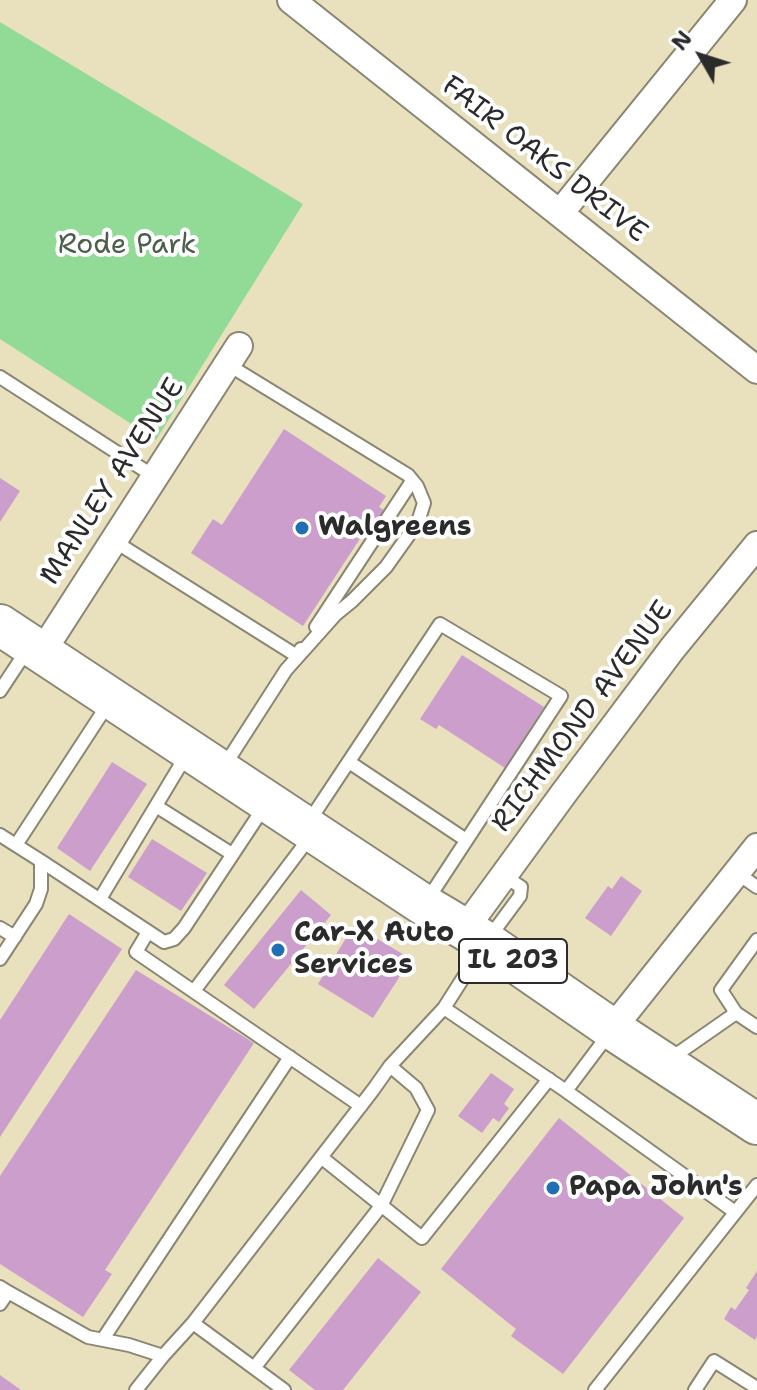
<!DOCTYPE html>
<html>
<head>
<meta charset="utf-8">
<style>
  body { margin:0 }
  #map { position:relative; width:757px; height:1390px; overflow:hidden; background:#e9e0bd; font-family:"Shantell Sans",sans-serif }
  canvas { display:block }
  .north { position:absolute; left:661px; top:16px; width:80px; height:80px; -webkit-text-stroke:6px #fff; paint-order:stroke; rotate:309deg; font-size:22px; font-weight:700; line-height:32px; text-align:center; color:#2b2b2b }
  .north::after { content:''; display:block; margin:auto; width:28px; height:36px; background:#2b2b2b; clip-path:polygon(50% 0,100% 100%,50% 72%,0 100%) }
</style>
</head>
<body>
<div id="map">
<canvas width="757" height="1390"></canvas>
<div class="north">N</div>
</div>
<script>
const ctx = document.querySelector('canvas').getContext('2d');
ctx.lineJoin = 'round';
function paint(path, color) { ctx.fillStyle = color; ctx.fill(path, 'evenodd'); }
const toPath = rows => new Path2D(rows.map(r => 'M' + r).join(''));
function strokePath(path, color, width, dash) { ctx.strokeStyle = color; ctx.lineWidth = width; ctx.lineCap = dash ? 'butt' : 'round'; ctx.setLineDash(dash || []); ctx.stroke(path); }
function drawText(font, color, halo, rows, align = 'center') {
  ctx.font = font + ' "Shantell Sans",sans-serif'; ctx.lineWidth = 8; ctx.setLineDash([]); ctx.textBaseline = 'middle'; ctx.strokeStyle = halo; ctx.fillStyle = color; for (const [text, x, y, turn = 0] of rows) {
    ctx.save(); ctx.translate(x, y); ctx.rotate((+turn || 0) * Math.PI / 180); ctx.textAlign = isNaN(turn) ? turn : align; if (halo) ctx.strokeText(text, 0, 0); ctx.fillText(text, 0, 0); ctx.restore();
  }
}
paint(toPath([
  [0,22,303,204,156,440,0,339]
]), '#91db97');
paint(toPath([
  [284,429,386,496,379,507,401,521,386,545,365,531,303,626,191,553,213,519,222,525],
  [0,478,20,491,0,522],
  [462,655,544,707,505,768,439,725,436,729,420,719],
  [112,762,147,784,90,871,57,848],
  [152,839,207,873,181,911,128,877],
  [621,876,642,891,611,936,585,918,608,886,612,889],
  [301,890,331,915,254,1009,224,985],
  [69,914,122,949,0,1137,0,1020],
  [354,925,411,959,373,1018,318,984],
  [136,970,254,1043,105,1270,112,1274,83,1317,0,1264,0,1176],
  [491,1073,514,1089,504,1104,509,1108,499,1122,493,1118,482,1133,458,1116],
  [559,1118,684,1218,563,1374,511,1336,516,1329,441,1269],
  [378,1258,421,1292,343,1390,315,1390,289,1370],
  [757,1271,757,1336,755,1340,724,1319,731,1307,735,1310,749,1290,746,1288],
  [0,1375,21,1390,0,1390]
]), '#cb9ecb');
const service = toPath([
  [0,377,155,477],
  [114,541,297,656,301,649],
  [316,627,412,481],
  [0,691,27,650],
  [349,762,466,840],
  [223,768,286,670,336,614,352,601,386,567,418,522,424,503,417,486,408,475,227,364],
  [156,806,232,854],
  [308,823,440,624,561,696,426,902],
  [0,835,41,861,41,889,36,904,0,959],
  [16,845,108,704],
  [41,861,164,942,174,939,184,928,266,804],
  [737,873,757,887],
  [100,899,187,754],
  [0,928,15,937],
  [148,932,136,952,361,1106],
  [757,940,721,990,736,1013,757,1027],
  [194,991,310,837],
  [444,1008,566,1091],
  [608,1035,566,1091,735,1212],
  [670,1059,736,1013],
  [321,1157,422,1238,549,1079],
  [0,1287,8,1292,0,1304],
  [8,1292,88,1337,129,1345,163,1356,193,1323,373,1090,390,1066,444,1008,486,942,520,896,521,887,504,876],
  [193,1323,284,1390],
  [103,1339,290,1057],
  [254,1368,381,1206,428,1110,416,1088,390,1066],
  [136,1390,163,1356],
  [595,1390,757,1185],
  [695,1390,714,1361,757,1388]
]);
const minor = toPath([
  [291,0,757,370],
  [560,213,733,0],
  [42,652,239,346],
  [464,930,564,793,672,649,757,545],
  [612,1029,757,847]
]);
const primary = toPath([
  [0,625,424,905,486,942,612,1029,757,1124]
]);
strokePath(service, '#8a8674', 16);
strokePath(minor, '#8a8674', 30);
strokePath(primary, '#8a8674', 44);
strokePath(service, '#fff', 12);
strokePath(minor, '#fff', 26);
strokePath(primary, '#fff', 40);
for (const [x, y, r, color] of [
  [302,528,8,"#1f6fb2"],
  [278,950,8,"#1f6fb2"],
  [553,1188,8,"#1f6fb2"]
]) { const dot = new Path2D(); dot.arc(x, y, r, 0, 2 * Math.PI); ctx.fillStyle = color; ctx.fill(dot); strokePath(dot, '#fff', 3); }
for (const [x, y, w] of [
  [513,961,108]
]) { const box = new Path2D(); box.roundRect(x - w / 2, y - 22, w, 44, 6); ctx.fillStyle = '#fff'; ctx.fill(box); strokePath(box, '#2b2b2b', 2); }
drawText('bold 26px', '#2b2b2b', null, [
  ["IL 203",513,961]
]);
drawText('28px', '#2b2b2b', '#fff', [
  ["FAIR OAKS DRIVE",544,160,38],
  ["MANLEY AVENUE",113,482,-57],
  ["RICHMOND AVENUE",583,717,-53]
]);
drawText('28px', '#4a604b', '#fff', [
  ["Rode Park",127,246]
]);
drawText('bold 28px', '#2b2b2b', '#fff', [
  ["Walgreens",318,528],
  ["Car-X Auto",294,934],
  ["Services",294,966],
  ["Papa John's",569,1188]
], 'left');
</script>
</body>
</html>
